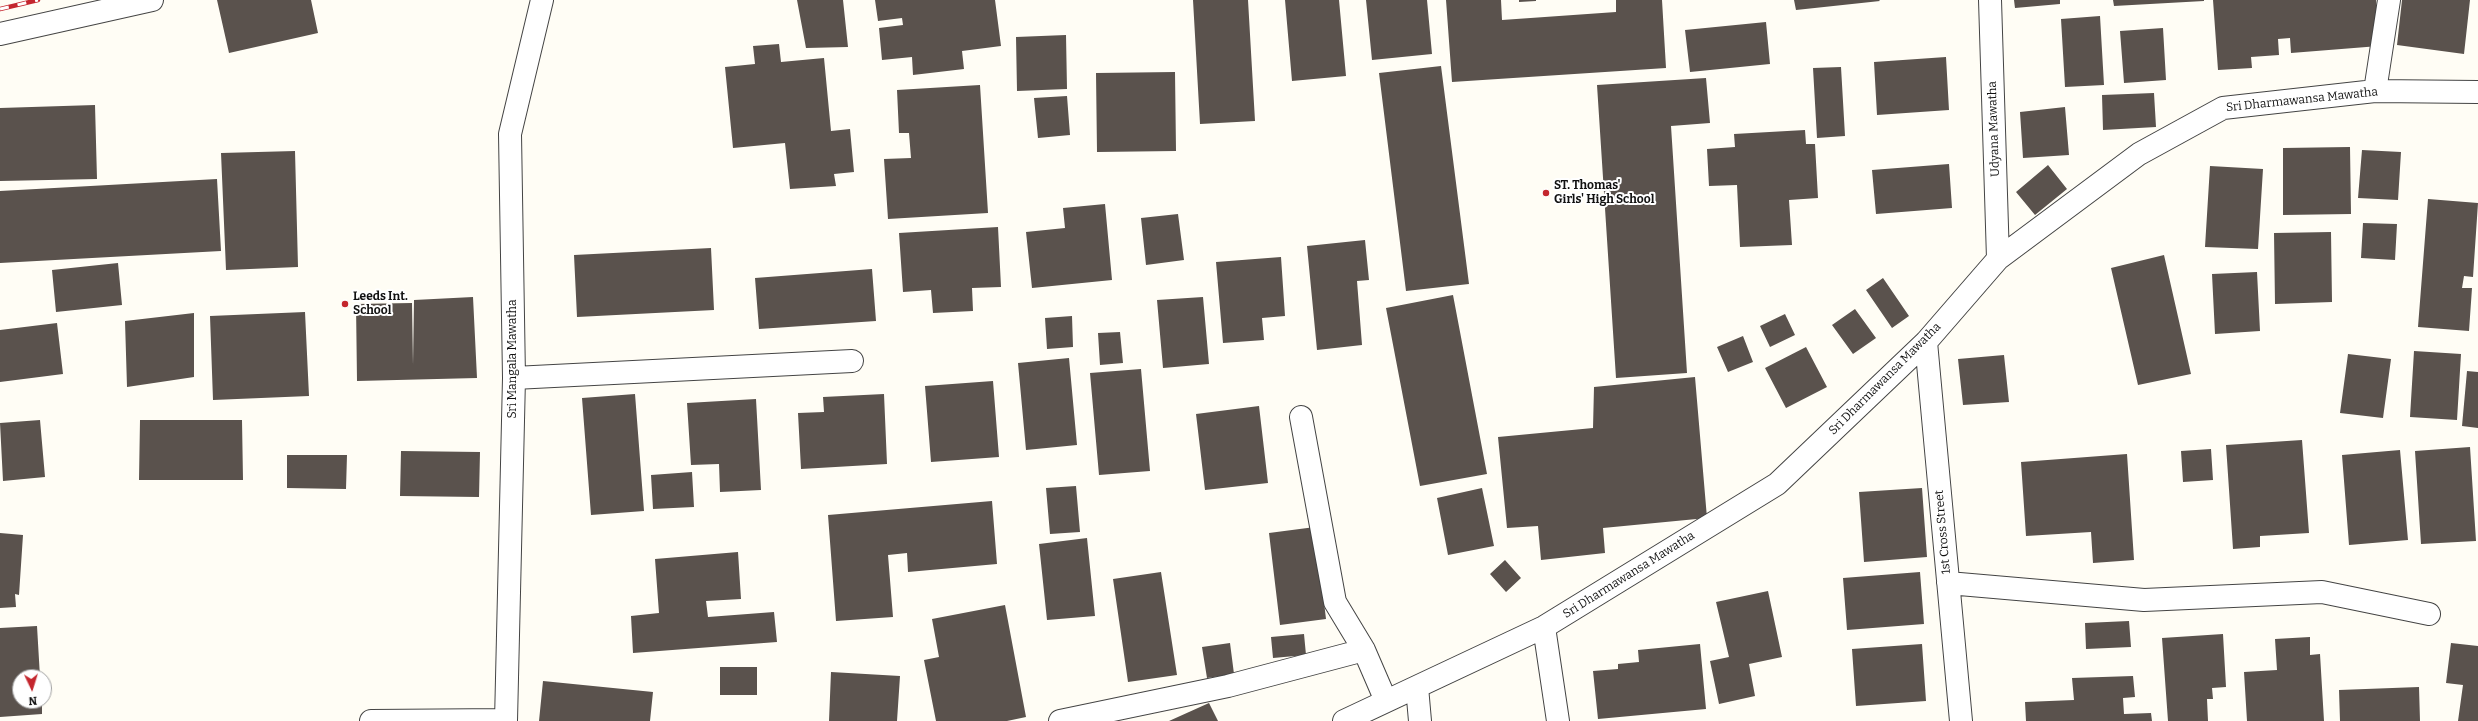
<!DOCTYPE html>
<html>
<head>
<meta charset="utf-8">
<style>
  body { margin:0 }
  #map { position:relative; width:2478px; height:721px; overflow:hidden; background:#fffdf5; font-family:Bitter,serif }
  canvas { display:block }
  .north { position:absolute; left:12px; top:669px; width:40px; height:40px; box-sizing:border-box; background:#fff; border:1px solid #a0a0a0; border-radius:50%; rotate:176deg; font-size:11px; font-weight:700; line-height:16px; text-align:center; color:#111 }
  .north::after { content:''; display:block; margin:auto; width:14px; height:18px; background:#c4262e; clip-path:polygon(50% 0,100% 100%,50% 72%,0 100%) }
</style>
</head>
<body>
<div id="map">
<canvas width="2478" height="721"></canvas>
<div class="north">N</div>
</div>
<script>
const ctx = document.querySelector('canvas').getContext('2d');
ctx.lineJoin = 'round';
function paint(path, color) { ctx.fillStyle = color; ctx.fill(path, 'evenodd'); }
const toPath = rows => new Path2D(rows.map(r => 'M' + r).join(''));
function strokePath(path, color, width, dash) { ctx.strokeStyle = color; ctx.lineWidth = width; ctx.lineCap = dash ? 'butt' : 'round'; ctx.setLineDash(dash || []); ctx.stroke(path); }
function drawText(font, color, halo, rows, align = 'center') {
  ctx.font = font + ' Bitter,serif'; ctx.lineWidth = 4; ctx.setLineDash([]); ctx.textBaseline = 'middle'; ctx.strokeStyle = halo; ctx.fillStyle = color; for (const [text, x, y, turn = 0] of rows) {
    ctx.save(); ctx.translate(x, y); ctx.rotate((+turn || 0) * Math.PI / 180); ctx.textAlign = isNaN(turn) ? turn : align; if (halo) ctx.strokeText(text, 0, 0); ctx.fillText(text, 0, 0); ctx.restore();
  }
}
paint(toPath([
  [217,0,311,0,318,33,229,53],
  [797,0,843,0,848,47,806,48],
  [875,0,995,0,1001,46,962,51,964,69,913,75,912,57,882,60,879,28,903,25,902,18,878,21],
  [1193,0,1248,0,1255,121,1200,124],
  [1285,0,1339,0,1346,76,1292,81],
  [1366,0,1427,0,1432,54,1372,60],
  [1446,0,1501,0,1502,20,1616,12,1616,0,1662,0,1666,68,1452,82],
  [1519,0,1536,0,1536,1,1519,2],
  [1794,0,1879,0,1880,1,1796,10],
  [2014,0,2060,0,2060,4,2015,8],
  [2113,0,2204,0,2204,1,2114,6],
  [2213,0,2376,0,2379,46,2291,53,2290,38,2278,39,2279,55,2251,57,2252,68,2218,70],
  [2402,0,2470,0,2464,54,2397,45],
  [2100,16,2104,85,2065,87,2061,19],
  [1766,22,1770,64,1690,72,1685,30],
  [2163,28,2166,80,2124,83,2120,31],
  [1066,35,1067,89,1017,91,1016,37],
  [779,44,781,62,824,58,831,131,850,129,854,172,834,174,836,186,790,189,785,143,733,148,725,67,755,64,753,46],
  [1946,57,1949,110,1877,115,1874,62],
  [1441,66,1469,284,1406,291,1379,73],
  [1841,67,1845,136,1817,138,1813,68],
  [1175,72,1176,151,1097,152,1096,73],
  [1706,78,1710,123,1671,126,1687,373,1616,378,1597,85],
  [980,85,988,213,888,219,884,159,911,158,909,133,899,133,897,90],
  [2154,93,2156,127,2103,130,2102,95],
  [1067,96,1070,135,1038,138,1034,98],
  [95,105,97,179,0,181,0,108],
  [2065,107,2069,155,2023,158,2020,112],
  [1805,130,1806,144,1815,144,1818,198,1789,200,1792,245,1740,247,1737,185,1709,186,1707,149,1735,147,1734,134],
  [2350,147,2351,214,2283,215,2283,148],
  [2362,150,2401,152,2398,200,2358,198],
  [295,151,298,267,226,270,221,153],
  [1949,164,1952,208,1876,214,1872,170],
  [2048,165,2067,189,2035,215,2016,192],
  [2210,166,2263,169,2258,249,2205,247],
  [217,179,221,251,0,263,0,191],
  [2428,199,2478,203,2473,277,2464,276,2462,288,2472,288,2469,331,2418,327],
  [1105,204,1112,280,1032,288,1026,232,1065,228,1063,208],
  [1178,214,1184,260,1146,265,1141,218],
  [2363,223,2397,224,2395,260,2361,258],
  [998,227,1001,287,972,288,973,311,933,313,931,290,903,292,899,233],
  [2331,232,2332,302,2275,304,2274,233],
  [1365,240,1369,280,1357,281,1362,345,1317,350,1307,246],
  [711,248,714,310,577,317,574,255],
  [2164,255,2191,374,2138,385,2111,268],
  [1281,257,1285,316,1262,318,1264,340,1223,343,1216,262],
  [118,263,122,305,56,312,52,270],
  [872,269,876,321,759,329,755,278],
  [2257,272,2260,331,2215,334,2212,274],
  [1883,278,1909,316,1892,328,1866,290],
  [1453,295,1487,474,1420,486,1386,308],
  [473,297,477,378,357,381,356,304,412,303,413,365,414,300],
  [1203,297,1209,364,1163,368,1157,300],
  [1855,309,1876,338,1853,354,1832,325],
  [305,312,309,396,213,400,210,316],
  [194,313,194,377,127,387,125,321],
  [1785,314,1795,335,1770,347,1760,326],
  [1072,316,1073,347,1047,349,1045,318],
  [57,323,63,374,0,382,0,330],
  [1120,332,1123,363,1100,365,1098,333],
  [1743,336,1753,362,1728,372,1717,347],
  [1806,347,1827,387,1786,408,1765,368],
  [2414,351,2461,354,2457,420,2410,417],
  [2348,354,2391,359,2383,418,2340,413],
  [2004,355,2009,402,1963,405,1958,359],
  [1069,358,1077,445,1026,450,1018,363],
  [1141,369,1150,471,1099,475,1090,373],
  [2467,371,2478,372,2478,428,2462,426],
  [1695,377,1707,518,1603,528,1605,553,1541,560,1538,526,1507,528,1498,437,1593,428,1594,387],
  [993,381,999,457,931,462,925,386],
  [635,394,644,511,591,515,582,398],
  [884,394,887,464,801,469,798,413,824,412,823,397],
  [756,399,761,490,720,492,719,464,691,465,687,403],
  [1259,406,1268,483,1205,490,1196,414],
  [40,420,45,477,3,481,0,423],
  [140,420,242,420,243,480,139,480],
  [2302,440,2309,533,2260,536,2260,547,2233,549,2226,445],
  [2470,447,2476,541,2421,544,2415,451],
  [2211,449,2213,480,2183,482,2181,451],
  [2400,450,2408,540,2349,545,2342,455],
  [401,451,480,452,479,497,400,496],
  [2127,454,2134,560,2093,563,2091,532,2026,536,2021,462],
  [287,455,347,455,346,489,287,488],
  [692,472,694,507,653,509,651,475],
  [1076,486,1080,532,1050,534,1046,488],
  [1482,488,1494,546,1448,555,1437,498],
  [1922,488,1927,557,1864,562,1859,492],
  [992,501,997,564,908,572,907,553,888,555,893,617,836,621,828,515],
  [1315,527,1326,619,1280,625,1269,533],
  [0,533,23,535,19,595,15,594,16,607,0,608],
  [1087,538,1095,616,1047,620,1039,544],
  [738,552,741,599,706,601,708,617,774,612,777,642,633,653,631,616,659,613,655,559],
  [1505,560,1521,578,1506,592,1490,574],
  [1161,572,1177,675,1128,682,1113,579],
  [1920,572,1924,624,1847,630,1843,578],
  [1768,591,1782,657,1749,664,1755,696,1719,704,1710,661,1729,657,1716,602],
  [1005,605,1026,717,1007,721,936,721,924,660,939,657,932,619],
  [2129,621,2131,647,2086,649,2085,623],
  [37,626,40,677,20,677,20,701,42,701,42,714,0,717,0,628],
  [1304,634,1306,655,1273,658,1271,637],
  [2223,634,2226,687,2212,688,2213,699,2207,699,2208,721,2168,721,2162,638],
  [2310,637,2310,655,2320,654,2324,721,2247,721,2244,672,2277,670,2275,639],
  [1230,643,1234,674,1207,678,1202,647],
  [2451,643,2478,646,2478,721,2458,721,2463,685,2446,683],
  [1700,644,1706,709,1598,719,1593,671,1618,669,1618,664,1639,662,1638,650],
  [1922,644,1926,701,1856,706,1852,649],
  [720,667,757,667,757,695,720,695],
  [831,672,900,676,897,721,829,721],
  [2133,676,2135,697,2123,698,2124,714,2151,713,2152,721,2026,721,2025,702,2074,700,2072,678],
  [543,681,653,692,650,721,539,721],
  [2419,687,2420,721,2340,721,2339,690],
  [1209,703,1218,721,1169,721]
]), '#5a524d');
const minor = toPath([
  [1990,0,1998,259],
  [0,34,152,0],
  [2375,91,2389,0],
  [1926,342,1961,721],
  [514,378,852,361],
  [1301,417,1335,602,1364,650,1386,701],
  [1948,583,2144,600,2322,592,2429,614],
  [1544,627,1558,721],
  [1417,687,1420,721],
  [371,721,506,720],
  [506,721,514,378,510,134,542,0],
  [1060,721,1228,686,1364,650],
  [1344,721,1544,627,1777,484,1926,342,1998,259,2139,154,2223,108,2375,91,2478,92]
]);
strokePath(minor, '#444', 24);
strokePath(minor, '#fff', 22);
const rail = toPath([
  [0,9,38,0]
]);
strokePath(rail, '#c4262e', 4.5);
strokePath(rail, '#fff', 3, [9]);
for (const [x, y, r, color] of [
  [1546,193,4,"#c4262e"],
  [345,304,4,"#c4262e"]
]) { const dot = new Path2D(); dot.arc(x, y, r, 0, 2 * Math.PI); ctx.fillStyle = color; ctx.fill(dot); strokePath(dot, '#fff', 1.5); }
drawText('12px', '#111', '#fff', [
  ["Sri Dharmawansa Mawatha",2302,100,-6],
  ["Udyana Mawatha",1994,129,-92],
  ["Sri Mangala Mawatha",513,359,-90],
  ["Sri Dharmawansa Mawatha",1885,379,-45],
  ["1st Cross Street",1943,532,-95],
  ["Sri Dharmawansa Mawatha",1629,575,-32]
]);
drawText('bold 12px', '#111', '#fff', [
  ["ST. Thomas'",1554,186],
  ["Girls' High School",1554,200],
  ["Leeds Int.",353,297],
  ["School",353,311]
], 'left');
</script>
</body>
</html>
